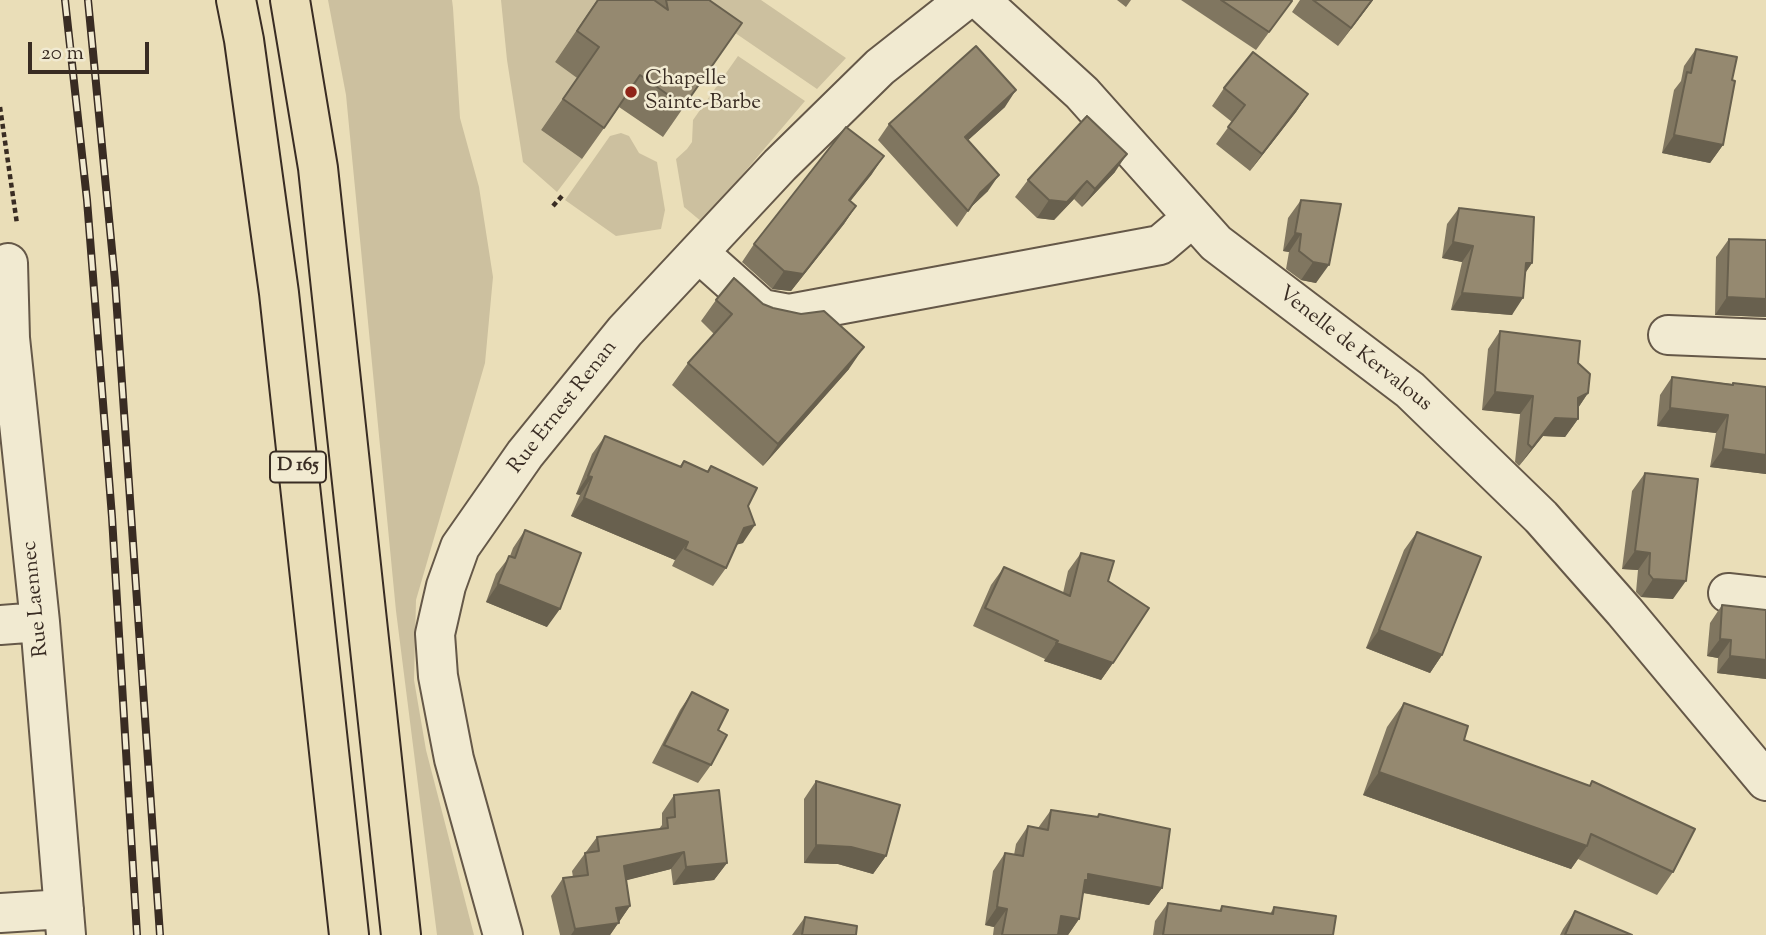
<!DOCTYPE html>
<html>
<head>
<meta charset="utf-8">
<style>
  body { margin:0 }
  #map { position:relative; width:1766px; height:935px; overflow:hidden; background:#eadeb8; font-family:"Sorts Mill Goudy",serif }
  canvas { display:block }
  .scale { position:absolute; left:28px; top:42px; width:121px; height:32px; box-sizing:border-box; border:4px solid #392c23; border-top:0; padding-left:9px; font-size:21px; line-height:24px; white-space:nowrap; color:#392c23; -webkit-text-stroke:5px #f1ead1; paint-order:stroke }
</style>
</head>
<body>
<div id="map">
<canvas width="1766" height="935"></canvas>
<div class="scale">20 m</div>
</div>
<script>
const ctx = document.querySelector('canvas').getContext('2d');
ctx.lineJoin = 'round';
function paint(path, color) { ctx.fillStyle = color; ctx.fill(path, 'evenodd'); }
const toPath = rows => new Path2D(rows.map(r => 'M' + r).join(''));
function strokePath(path, color, width, dash) { ctx.strokeStyle = color; ctx.lineWidth = width; ctx.lineCap = dash ? 'butt' : 'round'; ctx.setLineDash(dash || []); ctx.stroke(path); }
function drawText(font, color, halo, rows, align = 'center') {
  ctx.font = font + ' "Sorts Mill Goudy",serif'; ctx.lineWidth = 5; ctx.setLineDash([]); ctx.textBaseline = 'middle'; ctx.strokeStyle = halo; ctx.fillStyle = color; for (const [text, x, y, turn = 0] of rows) {
    ctx.save(); ctx.translate(x, y); ctx.rotate((+turn || 0) * Math.PI / 180); ctx.textAlign = isNaN(turn) ? turn : align; if (halo) ctx.strokeText(text, 0, 0); ctx.fillText(text, 0, 0); ctx.restore();
  }
}
paint(toPath([
  [328,0,452,0,453,8,460,118,479,187,493,277,485,363,416,600,414,680,426,750,474,935,437,935,396,611,346,95],
  [501,0,597,0,555,62,577,78,541,130,582,159,557,192,523,162,507,60],
  [687,0,761,0,846,58,817,89],
  [738,56,805,101,702,222,684,207,676,159,687,149,692,142,693,120],
  [621,133,629,136,639,153,657,162,665,210,661,229,616,236,565,200,610,136]
]), '#ccc09f');
const minor = toPath([
  [980,0,1082,93,1216,243,1410,390,1541,517,1624,611,1766,781],
  [699,253,762,309,789,314,1160,245,1192,218],
  [8,263,10,338,40,622,66,935],
  [1668,335,1766,339],
  [1728,593,1766,597],
  [0,625,40,622],
  [0,913,64,909],
  [503,935,454,759,438,676,435,634,446,586,460,547,525,454,625,331,780,165,880,67,965,0]
]);
const highway = toPath([
  [236,0,244,40,279,293,349,935],
  [290,0,318,168,401,935]
]);
strokePath(minor, '#655848', 42);
strokePath(highway, '#392c23', 42);
strokePath(toPath([
  [0,107,17,224],
  [553,206,562,196]
]), '#392c23', 4.5, [5, 3.5]);
strokePath(minor, '#f1ead1', 38);
strokePath(highway, '#eadeb8', 38);
const rail = toPath([
  [65,0,87,200,112,517,137,935],
  [88,0,115,281,160,935]
]);
strokePath(rail, '#392c23', 8);
strokePath(rail, '#f1ead1', 5, [16]);
paint(toPath([
  [597,0,709,0,742,23,663,137,619,107,582,159,541,130,577,78,555,62],
  [1117,0,1131,0,1126,7],
  [1181,0,1290,0,1292,1,1256,50],
  [1300,0,1373,0,1338,46,1292,12],
  [1696,49,1732,80,1723,145,1710,163,1662,153,1674,90,1681,81,1684,66],
  [1224,88,1308,94,1296,112,1250,171,1216,144,1232,122,1212,106],
  [1005,107,968,140,988,191,970,208,957,227,878,140,889,124],
  [1115,172,1082,207,1074,199,1054,220,1037,218,1015,197,1028,180],
  [872,174,850,201,856,206,844,224,791,291,772,289,742,262,754,244],
  [1301,200,1341,204,1316,283,1301,280,1286,269,1289,252,1283,251,1288,218],
  [1459,208,1532,263,1526,272,1512,315,1451,310,1462,262,1442,258,1447,224],
  [1729,239,1766,240,1766,317,1715,315,1716,257],
  [716,300,763,304,773,308,849,369,763,466,672,385,688,363,714,334,701,321],
  [1500,331,1578,363,1588,393,1578,408,1578,419,1565,437,1543,436,1519,466,1515,462,1520,414,1482,410,1488,349],
  [1672,377,1732,384,1733,383,1766,387,1766,474,1710,467,1716,433,1657,426,1660,395],
  [605,436,679,467,684,461,707,471,711,466,748,506,743,543,737,544,726,568,713,586,672,566,675,560,571,516,580,495,576,494,592,454],
  [1645,473,1673,599,1641,597,1636,592,1638,570,1622,569,1632,491],
  [525,530,547,627,486,602,496,574,510,556,513,548],
  [1417,532,1442,655,1430,673,1366,648,1404,550],
  [1081,553,1108,581,1113,663,1101,680,1044,661,1045,659,973,626,991,585,1004,567,1063,593,1068,571],
  [1722,605,1766,610,1766,679,1717,673,1718,658,1707,656,1710,623],
  [692,692,711,765,698,783,652,763,680,710],
  [1404,703,1464,740,1589,786,1592,781,1673,872,1657,895,1578,859,1571,869,1363,795,1387,727],
  [816,781,886,856,873,874,838,864,804,863,804,799],
  [674,795,727,863,714,880,673,885,671,869,626,880,630,906,610,935,560,935,551,896,563,878,573,877,572,871,597,837,659,829,662,825,662,813],
  [1051,810,1097,817,1099,814,1162,888,1149,905,1083,893,1079,919,1068,935,993,935,994,927,985,925,993,871,1005,853,1014,855,1016,844,1028,826,1038,828],
  [1168,903,1219,911,1222,906,1270,914,1274,907,1333,935,1153,935,1155,921],
  [1575,911,1632,935,1560,935,1563,929],
  [805,917,856,935,792,935]
]), '#807660');
paint(toPath([
  [1372,0,1373,0,1338,46,1351,28],
  [1016,90,1005,107,954,153,965,137],
  [1308,94,1296,112,1250,171,1262,154],
  [1674,135,1723,145,1710,163,1662,153],
  [1127,154,1115,172,1082,207,1095,189],
  [884,156,872,174,837,218,849,200],
  [999,175,988,191,969,209,980,193],
  [1087,181,1074,199,1054,220,1037,218,1049,200],
  [856,206,844,224,791,291,772,289,784,271],
  [1295,233,1301,234,1289,252,1283,251],
  [1453,242,1473,246,1462,262,1442,258],
  [1313,262,1329,265,1316,283,1301,280],
  [1526,263,1532,263,1520,280],
  [1462,293,1523,298,1512,315,1451,310],
  [1727,297,1766,299,1766,317,1715,315],
  [864,347,849,369,763,466,778,444],
  [1495,392,1533,396,1520,414,1482,410],
  [1588,393,1576,411,1578,398],
  [1670,408,1728,415,1716,433,1657,426],
  [1555,418,1578,419,1565,437,1543,436,1519,466,1532,448],
  [1723,449,1766,455,1766,474,1710,467],
  [588,476,592,477,580,495,576,494],
  [584,498,688,542,675,560,571,516],
  [755,525,743,543,732,546,744,528],
  [1635,551,1650,553,1638,570,1622,569],
  [1653,579,1686,581,1673,599,1641,597],
  [498,584,560,609,547,627,486,602],
  [1379,630,1442,655,1430,673,1366,648],
  [1720,639,1731,640,1718,658,1707,656],
  [1056,643,1113,663,1101,680,1044,661],
  [1730,656,1766,660,1766,679,1717,673],
  [1379,772,1587,846,1571,869,1363,795],
  [816,845,851,847,886,856,873,874,838,864,804,863],
  [684,852,671,869,612,884,624,866],
  [727,863,714,880,673,885,686,867],
  [1088,874,1162,888,1149,905,1079,892],
  [630,906,610,935,571,935,575,929,616,908],
  [997,907,1007,909,994,927,985,925],
  [1061,916,1079,919,1068,935,1055,935]
]), '#68604e');
const building = toPath([
  [598,0,654,0,668,10,666,0,709,0,742,23,684,106,640,75,604,128,563,99,599,47,577,31,598,0],
  [1221,0,1290,0,1292,1,1269,32,1221,0],
  [1313,0,1372,0,1351,28,1313,0],
  [976,46,1016,90,965,137,999,175,980,193,968,211,889,124,976,46],
  [1696,49,1737,57,1732,80,1735,81,1723,145,1674,135,1687,72,1691,73,1696,49],
  [1253,52,1308,94,1262,154,1228,127,1245,105,1224,88,1253,52],
  [1087,116,1127,154,1095,189,1087,181,1067,202,1049,200,1028,180,1087,116],
  [846,127,884,156,849,200,856,206,803,274,784,271,754,244,846,127],
  [1301,200,1341,204,1329,265,1313,262,1299,251,1301,234,1295,233,1301,200],
  [1459,208,1534,217,1532,263,1526,263,1523,298,1462,293,1473,246,1453,242,1459,208],
  [1729,239,1766,240,1766,299,1727,297,1729,239],
  [734,278,763,304,773,308,801,314,824,311,864,347,778,444,688,363,732,314,716,300,734,278],
  [1500,331,1580,341,1578,363,1590,374,1588,393,1578,398,1578,419,1555,418,1532,448,1528,444,1533,396,1495,392,1500,331],
  [1672,377,1733,385,1733,383,1766,387,1766,455,1723,449,1728,415,1670,408,1672,377],
  [605,436,681,467,684,461,708,472,711,466,757,488,748,506,755,525,744,528,726,568,685,549,688,542,584,498,592,477,588,476,605,436],
  [1645,473,1698,479,1686,581,1653,579,1649,574,1650,553,1635,551,1645,473],
  [525,530,581,553,560,609,498,584,509,556,515,558,525,530],
  [1417,532,1481,557,1442,655,1379,630,1417,532],
  [1081,553,1114,561,1108,581,1149,608,1113,663,1056,643,1058,641,985,608,1004,567,1070,596,1081,553],
  [1722,605,1766,610,1766,660,1730,656,1731,640,1720,639,1722,605],
  [692,692,728,710,718,730,727,735,711,765,664,745,692,692],
  [1404,703,1468,726,1464,740,1590,786,1592,781,1695,829,1673,872,1591,834,1587,846,1379,772,1404,703],
  [816,781,900,805,886,856,851,847,816,845,816,781],
  [719,790,727,863,686,867,684,852,624,866,630,906,616,908,619,923,575,929,563,878,588,875,585,853,599,851,597,837,668,828,667,818,675,817,674,795,719,790],
  [1051,810,1098,817,1099,814,1170,829,1162,888,1088,874,1088,880,1085,880,1079,919,1061,916,1058,935,1002,935,1007,909,997,907,1005,853,1023,856,1028,826,1048,830,1051,810],
  [1168,903,1221,911,1222,906,1273,914,1274,907,1336,916,1333,935,1163,935,1168,903],
  [1575,911,1632,935,1565,935,1575,911],
  [805,917,857,926,856,935,802,935,805,917]
]);
paint(building, '#958970');
strokePath(building, '#68604e', 2);
for (const [x, y, r, color] of [
  [631,92,7,"#8f2418"]
]) { const dot = new Path2D(); dot.arc(x, y, r, 0, 2 * Math.PI); ctx.fillStyle = color; ctx.fill(dot); strokePath(dot, '#f1ead1', 2.5); }
for (const [x, y, w] of [
  [298,467,56]
]) { const box = new Path2D(); box.roundRect(x - w / 2, y - 15.5, w, 31, 5); ctx.fillStyle = '#f1ead1'; ctx.fill(box); strokePath(box, '#392c23', 2); }
drawText('bold 19px', '#392c23', null, [
  ["D 165",298,467]
]);
drawText('21px', '#392c23', '#f1ead1', [
  ["Chapelle",645,80],
  ["Sainte-Barbe",645,104]
], 'left');
drawText('21px', '#392c23', '#f1ead1', [
  ["Venelle de Kervalous",1354,350,38],
  ["Rue Ernest Renan",564,408,-52],
  ["Rue Laennec",37,599,-96]
]);
</script>
</body>
</html>
